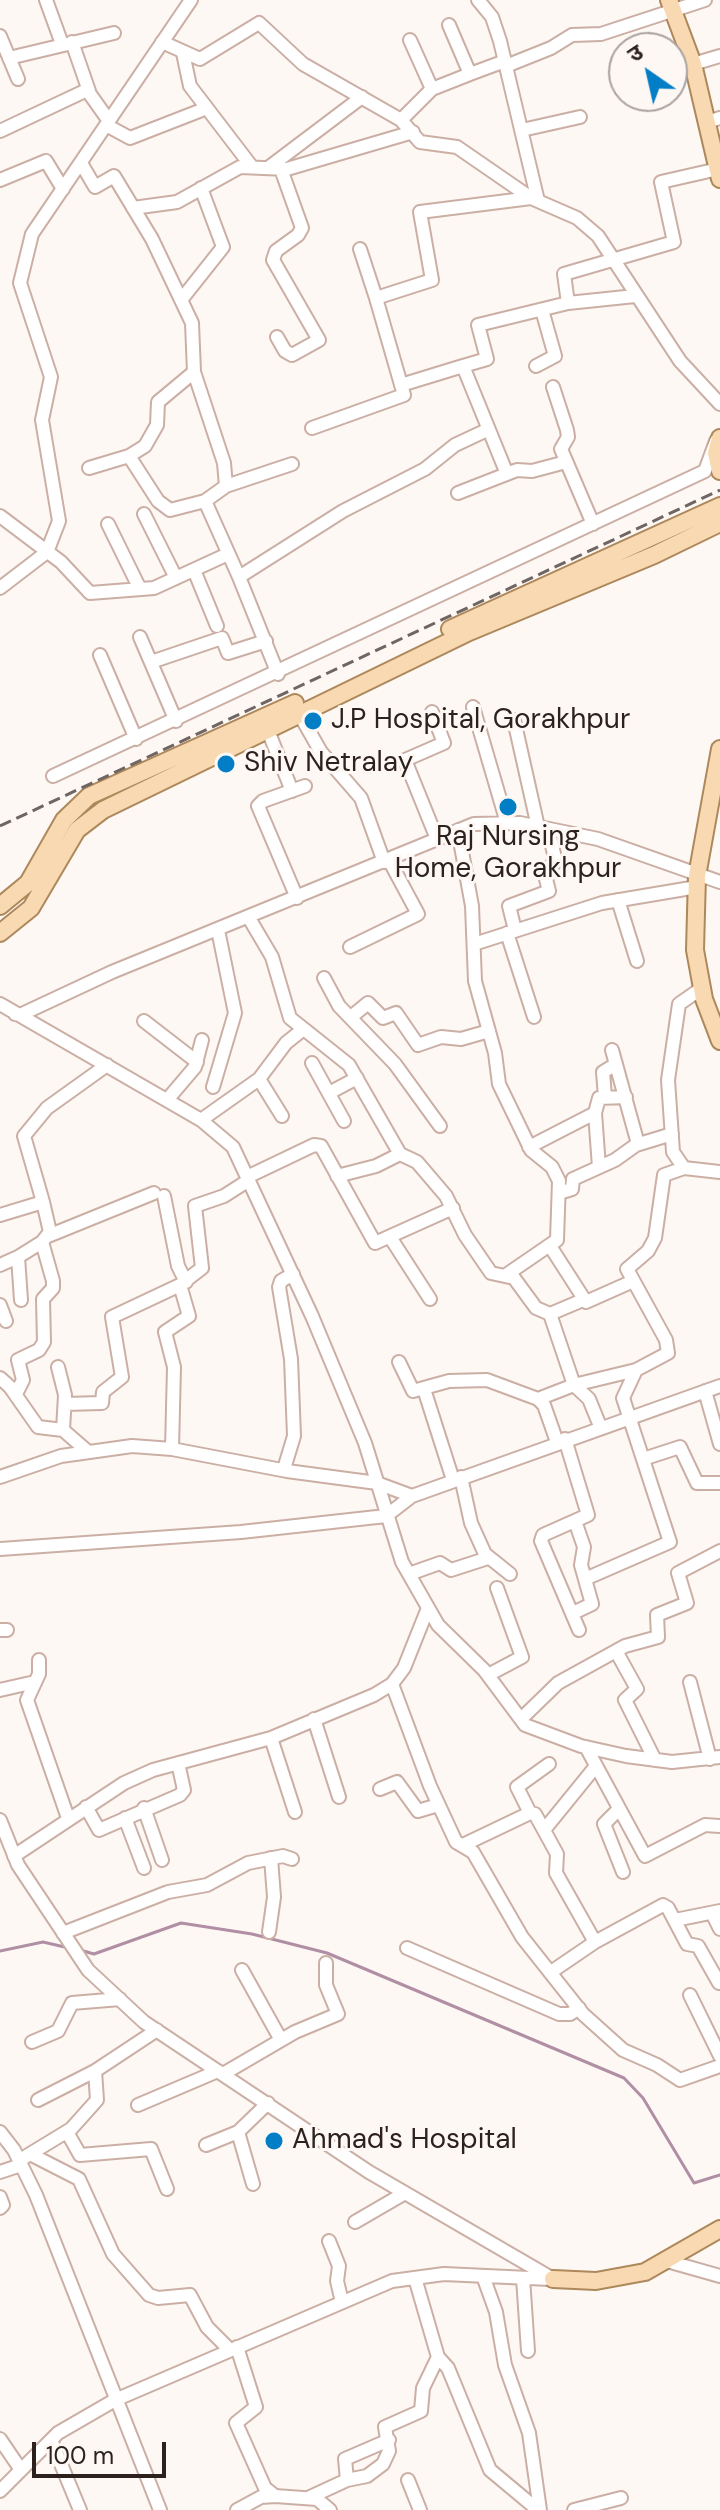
<!DOCTYPE html>
<html>
<head>
<meta charset="utf-8">
<style>
  body { margin:0 }
  #map { position:relative; width:720px; height:2510px; overflow:hidden; background:#fef8f5; font-family:"DM Sans","Noto Sans Devanagari",sans-serif }
  canvas { display:block }
  .north { position:absolute; left:608px; top:32px; width:80px; height:80px; box-sizing:border-box; background:#fef8f5; border:2px solid #aaa29f; border-radius:50%; rotate:326deg; font-size:22px; font-weight:700; line-height:32px; text-align:center; color:#2c211d }
  .north::after { content:''; display:block; margin:auto; width:28px; height:36px; background:#017ec6; clip-path:polygon(50% 0,100% 100%,50% 72%,0 100%) }
  .scale { position:absolute; left:32px; top:2442px; width:134px; height:36px; box-sizing:border-box; border:4px solid #2c211d; border-top:0; padding-left:10px; font-size:24px; line-height:28px; white-space:nowrap; color:#2c211d; -webkit-text-stroke:6px #fef8f5; paint-order:stroke }
</style>
</head>
<body>
<div id="map">
<canvas width="720" height="2510"></canvas>
<div class="north">उ</div>
<div class="scale">100 m</div>
</div>
<script>
const ctx = document.querySelector('canvas').getContext('2d');
ctx.lineJoin = 'round';
const toPath = rows => new Path2D(rows.map(r => 'M' + r).join(''));
function strokePath(path, color, width, dash) { ctx.strokeStyle = color; ctx.lineWidth = width; ctx.lineCap = dash ? 'butt' : 'round'; ctx.setLineDash(dash || []); ctx.stroke(path); }
function drawText(font, color, halo, rows, align = 'center') {
  ctx.font = font + ' "DM Sans",sans-serif'; ctx.lineWidth = 6; ctx.setLineDash([]); ctx.textBaseline = 'middle'; ctx.strokeStyle = halo; ctx.fillStyle = color; for (const [text, x, y, turn = 0] of rows) {
    ctx.save(); ctx.translate(x, y); ctx.rotate((+turn || 0) * Math.PI / 180); ctx.textAlign = isNaN(turn) ? turn : align; if (halo) ctx.strokeText(text, 0, 0); ctx.fillText(text, 0, 0); ctx.restore();
  }
}
strokePath(toPath([
  [80,1950,94,1954,181,1923,252,1934,327,1953,624,2078,643,2098,694,2183,720,2175],
  [0,1951,43,1942,69,1948]
]), '#b08fa4', 3);
const minor = toPath([
  [46,0,62,44],
  [478,0,492,17,500,41,538,201],
  [0,36,18,79],
  [72,42,89,91],
  [162,42,200,59,259,23,303,64,401,120,420,142,457,147,531,198],
  [183,53,190,86,252,167],
  [9,58,114,33],
  [693,64,720,56],
  [506,66,551,48,572,35,601,34,705,0],
  [470,74,505,61],
  [432,89,470,74,449,25],
  [401,120,432,89,410,40],
  [707,122,720,118],
  [106,125,130,138,207,108],
  [522,130,580,117],
  [0,131,87,90,109,121],
  [81,163,95,187,114,176,152,239,192,323,194,372,224,463,226,486],
  [268,168,362,97],
  [0,180,46,161,63,189],
  [133,208,177,202,240,167,287,169,413,132],
  [360,249,376,298],
  [181,300,223,247,201,188],
  [568,303,635,296],
  [277,337,285,351,292,355,319,340,273,260,276,251,298,235,302,228,281,169],
  [463,366,487,359,478,325,568,303,564,274,674,242,661,182,718,169],
  [536,366,555,356,542,310],
  [401,385,463,366,507,474],
  [553,387,567,430,568,437,561,449,593,524],
  [312,428,404,395,376,298,432,280,420,212,531,198,577,218,598,236,680,361,720,404],
  [129,456,158,501,170,510,205,501,226,486,292,464],
  [89,468,129,456,145,446,157,425,158,402,194,372],
  [458,493,517,470,532,471,566,462],
  [205,501,239,577],
  [144,514,176,578],
  [0,516,61,562,90,593,154,588,228,554],
  [108,524,140,589],
  [194,570,217,626],
  [0,588,47,552,59,521,42,420,51,377,20,283,32,234,191,0],
  [140,637,176,721],
  [100,655,136,739],
  [151,662,222,638,228,653,266,641],
  [278,674,239,577,343,511,425,469,455,445,487,430],
  [473,707,507,823],
  [297,710,321,752,361,798,384,862],
  [432,712,444,743,405,760,437,839],
  [514,720,538,827],
  [267,728,292,791],
  [53,776,705,471,716,441],
  [458,830,472,906,475,981,495,1053,499,1084,531,1150,552,1167,559,1181,557,1240,506,1275],
  [297,898,258,806,263,801,305,786],
  [618,900,637,961],
  [249,918,272,957,290,1018,349,1065,400,1154,417,1162,446,1196,465,1235,491,1273,514,1278,536,1308,550,1314,574,1385,589,1399,600,1426],
  [515,930,509,906,549,891,544,871,556,862,548,829],
  [507,933,534,1017],
  [474,944,602,903,697,887],
  [350,947,418,914,389,860],
  [324,978,339,1006,395,1064,440,1126],
  [0,1004,201,1120,233,1147,312,1316,365,1443,402,1562,438,1625,484,1670,525,1725,581,1746,626,1756,672,1762,720,1757],
  [15,1014,20,1015,112,972,474,824,520,823,598,839,720,882],
  [351,1017,368,1003,383,1018,396,1013,418,1045,441,1037,461,1039,489,1031],
  [144,1021,197,1062],
  [612,1050,638,1144],
  [312,1063,344,1121],
  [259,1079,282,1116],
  [213,1087,235,1013,218,930],
  [329,1093,357,1078],
  [605,1097,603,1072,616,1064],
  [167,1100,195,1067,202,1040],
  [595,1113,599,1167],
  [201,1120,259,1079,286,1043,301,1031],
  [529,1147,595,1113,599,1098,626,1097],
  [684,1168,673,1152,668,1080,679,1004,702,988],
  [337,1176,376,1166,400,1154],
  [247,1177,314,1145,321,1146,375,1243,453,1208],
  [559,1193,572,1189,573,1179,615,1160,636,1145,672,1134],
  [164,1196,178,1266,186,1282],
  [0,1215,43,1202,24,1136,47,1108,107,1065],
  [48,1236,154,1193],
  [390,1237,430,1299],
  [550,1246,586,1302,631,1282],
  [0,1265,18,1257],
  [21,1300,18,1257,42,1242,50,1232,43,1202],
  [0,1305,6,1321],
  [550,1314,583,1300],
  [399,1362,413,1391,449,1381,487,1380,538,1399,544,1405,557,1442],
  [58,1367,65,1395,63,1430],
  [0,1378,10,1387,38,1427,63,1430,86,1450],
  [424,1389,453,1480],
  [705,1391,720,1444],
  [16,1394,23,1380,18,1360,39,1350,44,1342,43,1299,53,1288,53,1281,42,1242],
  [538,1399,574,1385,636,1370,668,1353,666,1340,627,1269,648,1251,655,1238,664,1175,684,1168,720,1172],
  [65,1404,102,1403,103,1392,122,1377,112,1317,180,1285,202,1268,195,1206,224,1196,249,1180],
  [565,1439,588,1515,543,1535,541,1541,579,1630],
  [172,1449,174,1367,165,1332,189,1316,180,1285],
  [643,1459,680,1447,697,1483,720,1483],
  [284,1469,294,1436,291,1359,279,1287,281,1281,293,1274],
  [0,1477,61,1456,132,1446,172,1449,287,1471,377,1483,412,1496],
  [461,1477,471,1523,485,1554,510,1574],
  [0,1549,241,1532,386,1516,412,1496,720,1386],
  [409,1574,440,1563,451,1570,488,1558],
  [585,1579,670,1542,623,1398,636,1370],
  [573,1613,592,1604,581,1565,584,1547,575,1521],
  [0,1630,7,1630],
  [616,1651,637,1689,625,1700,655,1760],
  [39,1660,39,1674,27,1700,68,1818],
  [488,1675,522,1657,497,1588],
  [690,1682,710,1759],
  [392,1684,430,1786,456,1842,473,1852,522,1937,583,2014,623,2050,657,2065,680,2080,720,2066],
  [0,1690,35,1682],
  [314,1719,339,1797],
  [521,1719,558,1683,625,1646,658,1637,657,1615,687,1603,678,1573,720,1551],
  [271,1738,295,1812],
  [586,1747,645,1856,705,1825,720,1826],
  [380,1789,397,1782,418,1811,438,1805],
  [86,1807,99,1830,180,1795,184,1790,178,1763],
  [144,1808,162,1860],
  [619,1809,604,1824,623,1872],
  [530,1813,517,1787,549,1764],
  [125,1818,144,1868],
  [0,1820,18,1865,88,1970,144,2022,369,2172,553,2279],
  [544,1830,596,1766],
  [463,1845,530,1813,535,1814,557,1854,556,1873,595,1942],
  [14,1856,124,1783,153,1770,271,1738,374,1695,392,1684,404,1668,428,1608],
  [712,1913,720,1929],
  [675,1920,720,1911],
  [269,1932,274,1897,271,1858],
  [63,1933,168,1892,207,1885,248,1863,283,1856,292,1859],
  [407,1948,559,2014,570,2014,579,2008],
  [242,1970,281,2040],
  [551,1972,595,1942,663,1905,668,1908,687,1944,698,1946,719,1983],
  [690,1995,720,2056],
  [32,2042,58,2031,72,2003,120,1999],
  [223,2074,295,2032,338,2014,326,1985,326,1963],
  [38,2100,95,2071],
  [138,2105,218,2071],
  [0,2132,14,2150,36,2195,160,2510],
  [67,2132,80,2155,151,2149,167,2189],
  [238,2132,253,2184],
  [206,2145,238,2132,268,2103],
  [30,2154,79,2179,113,2254,149,2295,158,2298,190,2295,207,2327,230,2350],
  [25,2157,71,2129,97,2100,95,2071,157,2030],
  [0,2172,21,2165],
  [0,2197,3,2205,0,2208],
  [355,2222,405,2193],
  [329,2241,339,2266,337,2281,342,2302],
  [667,2261,720,2276],
  [483,2276,496,2312,505,2365,529,2433,540,2510],
  [415,2278,438,2357,448,2368,490,2470,538,2510],
  [523,2278,528,2351],
  [237,2347,256,2407,236,2423,265,2488,275,2496,317,2499,330,2510],
  [0,2439,21,2470],
  [51,2440,80,2510],
  [347,2480,345,2459,389,2440],
  [408,2480,420,2510],
  [0,2491,58,2433,115,2400,392,2281,444,2274,550,2279],
  [308,2498,347,2480,367,2476,383,2464,389,2451,385,2427,421,2411,423,2388,438,2357],
  [237,2510,261,2497,275,2496],
  [574,2510,621,2498]
]);
const major = toPath([
  [669,0,693,64,720,179],
  [720,438,716,453,720,471],
  [450,629,720,506],
  [720,749,697,876,695,950,704,999,720,1041],
  [0,906,28,883,64,820,89,796,295,703],
  [0,933,31,908,77,830,103,810,469,632,654,555,720,523],
  [553,2279,596,2281,645,2272,720,2229]
]);
strokePath(minor, '#cbafa5', 16);
strokePath(major, '#ad885b', 20);
strokePath(minor, '#fff', 12);
strokePath(major, '#f8d9b1', 16);
strokePath(toPath([
  [0,826,720,490]
]), '#6f6562', 3, [12, 6]);
for (const [x, y, r, color] of [
  [313,721,10,"#017ec6"],
  [226,764,10,"#017ec6"],
  [508,807,10,"#017ec6"],
  [274,2141,10,"#017ec6"]
]) { const dot = new Path2D(); dot.arc(x, y, r, 0, 2 * Math.PI); ctx.fillStyle = color; ctx.fill(dot); strokePath(dot, '#fef8f5', 3); }
drawText('28px', '#2c211d', '#fef8f5', [
  ["J.P Hospital, Gorakhpur",331,721],
  ["Shiv Netralay",244,764],
  ["Raj Nursing",508,838,"center"],
  ["Home, Gorakhpur",508,870,"center"],
  ["Ahmad's Hospital",292,2141]
], 'left');
</script>
</body>
</html>
